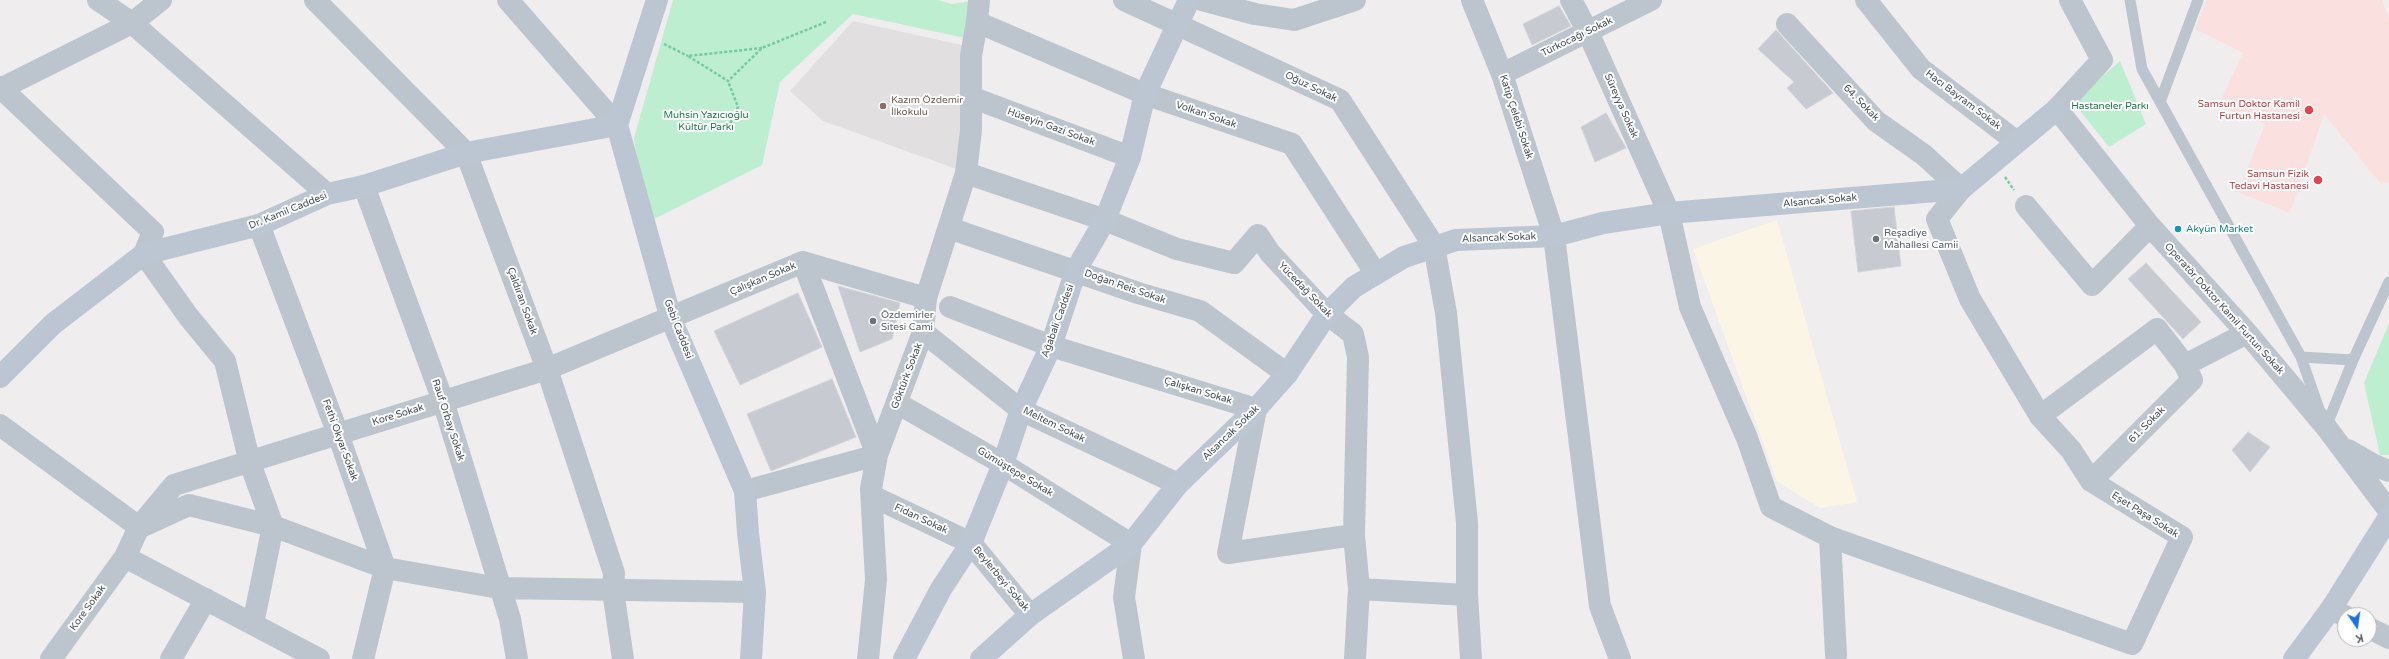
<!DOCTYPE html>
<html>
<head>
<meta charset="utf-8">
<style>
  body { margin:0 }
  #map { position:relative; width:2389px; height:659px; overflow:hidden; background:#f0edee; font-family:"Varela Round",sans-serif }
  canvas { display:block }
  .north { position:absolute; left:2337px; top:607px; width:40px; height:40px; box-sizing:border-box; background:#fff; border:1px solid #b5b9bd; border-radius:50%; rotate:167deg; font-size:11px; font-weight:700; line-height:16px; text-align:center; color:#46515b }
  .north::after { content:''; display:block; margin:auto; width:14px; height:18px; background:#1b70dd; clip-path:polygon(50% 0,100% 100%,50% 72%,0 100%) }
</style>
</head>
<body>
<div id="map">
<canvas width="2389" height="659"></canvas>
<div class="north">K</div>
</div>
<script>
const ctx = document.querySelector('canvas').getContext('2d');
ctx.lineJoin = 'round';
function paint(path, color) { ctx.fillStyle = color; ctx.fill(path, 'evenodd'); }
const toPath = rows => new Path2D(rows.map(r => 'M' + r).join(''));
function strokePath(path, color, width, dash) { ctx.strokeStyle = color; ctx.lineWidth = width; ctx.lineCap = dash ? 'butt' : 'round'; ctx.setLineDash(dash || []); ctx.stroke(path); }
function drawText(font, color, halo, rows, align = 'center') {
  ctx.font = font + ' "Varela Round",sans-serif'; ctx.lineWidth = 4; ctx.setLineDash([]); ctx.textBaseline = 'middle'; ctx.strokeStyle = halo; ctx.fillStyle = color; for (const [text, x, y, turn = 0] of rows) {
    ctx.save(); ctx.translate(x, y); ctx.rotate((+turn || 0) * Math.PI / 180); ctx.textAlign = isNaN(turn) ? turn : align; if (halo) ctx.strokeText(text, 0, 0); ctx.fillText(text, 0, 0); ctx.restore();
  }
}
paint(toPath([
  [1777,220,1857,502,1820,508,1777,481,1693,249]
]), '#fbf5e6');
paint(toPath([
  [853,21,962,45,959,170,823,121,790,91]
]), '#e1dfe0');
paint(toPath([
  [2207,0,2382,0,2389,19,2389,182,2381,184,2324,114,2290,213,2238,192,2265,124,2218,106,2243,53,2195,29]
]), '#fae0de');
paint(toPath([
  [673,0,938,0,952,4,971,1,965,38,853,14,780,82,762,165,654,219,638,177,634,138],
  [2120,61,2146,124,2109,147,2073,102],
  [2389,323,2389,455,2380,455,2364,383]
]), '#bceecf');
const building = toPath([
  [1559,6,1571,26,1532,45,1523,24,1559,6],
  [1776,30,1778,32,1833,93,1806,109,1787,88,1794,82,1758,49,1776,30],
  [1606,113,1626,148,1595,162,1581,127,1606,113],
  [1894,207,1901,266,1858,272,1851,211,1894,207],
  [2146,263,2201,322,2183,339,2128,279,2146,263],
  [838,286,900,303,892,339,860,352,838,286],
  [798,293,822,347,740,385,714,331,798,293],
  [832,379,856,437,771,471,747,414,832,379],
  [2248,432,2270,447,2250,472,2232,450,2248,432]
]);
paint(building, '#c7cad0');
strokePath(building, '#d2d4d9', 1);
strokePath(toPath([
  [664,44,688,56],
  [762,48,688,56,728,81,762,48,826,22],
  [726,132,738,107,728,81],
  [2005,177,2014,190]
]), '#74cba0', 2.5, [3, 2]);
strokePath(toPath([
  [2130,0,2142,69,2301,357,2319,409],
  [2160,102,2198,0],
  [2301,357,2353,360],
  [2326,427,2353,360,2389,282]
]), '#bcc5cd', 11);
strokePath(toPath([
  [98,0,132,23,327,194],
  [315,0,466,153,547,369,614,573,613,591,623,659],
  [508,0,617,125],
  [1124,0,1340,100,1434,246,1446,313,1467,523,1467,595,1471,659],
  [1202,0,1255,14,1294,20,1355,0],
  [1472,0,1502,74,1554,236,1600,606,1620,659],
  [1571,0,1588,32,1669,213,1690,307,1747,438,1771,507,1830,537,1836,655],
  [1866,0,1921,69,2017,142],
  [2070,0,2102,60,2057,109,2150,226,2247,333,2326,427,2389,511],
  [977,22,1145,94,1292,144,1376,274],
  [1787,24,1876,121,1924,155,1961,189,1937,219,1970,299,2040,416,2071,450,2091,481,2182,537,2132,644,1830,537],
  [1502,74,1651,0],
  [0,87,153,232,144,254,188,316,225,361,250,463,273,526,253,624],
  [0,89,132,23,161,0],
  [971,97,1130,157],
  [966,173,1105,220,1177,249,1234,263,1258,235,1270,253,1327,314,1353,334,1358,357,1354,535,1359,589,1355,659],
  [364,186,443,401,510,619,517,659],
  [2026,206,2092,285,2150,226],
  [259,225,338,434,385,568,363,659],
  [949,228,1138,293,1200,311,1287,374],
  [950,307,1051,346,1256,409,1228,553,1354,535],
  [923,332,1021,410,1178,484],
  [897,403,1003,464,1131,544,1124,597,1134,659],
  [2040,416,2157,329,2185,365,2247,333],
  [0,425,139,527,125,557,319,659],
  [2348,450,2374,465,2389,471],
  [2091,481,2192,380,2185,365],
  [745,491,877,455,803,262],
  [872,496,971,543,1030,615],
  [143,526,189,505,273,526,385,568,499,588,755,592],
  [139,527,174,485,547,369,803,262,926,298],
  [1359,589,1467,595],
  [2331,609,2345,616],
  [2369,628,2389,638],
  [51,659,125,557],
  [171,659,206,599],
  [868,659,876,580,871,489,877,455,923,332,926,298,966,173,971,130,971,56,977,22,979,0]
]), '#bcc5cd', 22);
strokePath(toPath([
  [657,0,617,125,671,319,745,491,748,533,755,592,751,659],
  [0,377,53,324,144,254,259,225,327,194,364,186,466,153,617,125],
  [904,659,941,589,971,543,1003,464,1021,410,1051,346,1076,270,1105,220,1130,157,1145,94,1189,0],
  [981,659,1030,615,1131,544,1178,484,1256,409,1287,374,1327,314,1354,287,1404,257,1456,240,1554,236,1603,223,1669,213,1961,189,2057,109],
  [2294,659,2331,609,2389,517]
]), '#bbc6d2', 22);
for (const [x, y, r, color] of [
  [883,106,4,"#8d6e63"],
  [2309,110,5,"#e0444e"],
  [2318,180,5,"#e0444e"],
  [2178,229,4,"#0f9aa8"],
  [1876,239,4,"#6b7280"],
  [873,321,4,"#6b7280"]
]) { const dot = new Path2D(); dot.arc(x, y, r, 0, 2 * Math.PI); ctx.fillStyle = color; ctx.fill(dot); strokePath(dot, '#fff', 1.5); }
drawText('10px', '#46515b', '#fff', [
  ["Türkocağı Sokak",1577,37,-26],
  ["Oğuz Sokak",1311,87,26],
  ["Hacı Bayram Sokak",1963,100,37],
  ["64. Sokak",1861,103,46],
  ["Süreyya Sokak",1621,106,66],
  ["Volkan Sokak",1206,115,19],
  ["Katip Çelebi Sokak",1516,117,72],
  ["Hüseyin Gazi Sokak",1051,127,20],
  ["Alsancak Sokak",1820,201,-5],
  ["Dr. Kamil Caddesi",288,211,-22],
  ["Alsancak Sokak",1499,238,-2],
  ["Çalışkan Sokak",763,279,-23],
  ["Doğan Reis Sokak",1125,287,19],
  ["Yücedağ Sokak",1305,290,46],
  ["Çaldıran Sokak",522,301,70],
  ["Operatör Doktor Kamil Furtun Sokak",2224,309,48],
  ["Ağabali Caddesi",1058,321,-70],
  ["Gebi Caddesi",678,329,69],
  ["Göktürk Sokak",907,376,-69],
  ["Çalışkan Sokak",1198,391,17],
  ["Kore Sokak",398,415,-17],
  ["Rauf Orbay Sokak",448,420,72],
  ["Meltem Sokak",1054,425,26],
  ["61. Sokak",2147,425,-45],
  ["Alsancak Sokak",1231,433,-44],
  ["Fethi Okyar Sokak",340,440,70],
  ["Gümüştepe Sokak",1015,472,31],
  ["Eşet Paşa Sokak",2145,515,32],
  ["Fidan Sokak",921,519,25],
  ["Beylerbeyi Sokak",1001,579,50],
  ["Kore Sokak",88,608,-54]
]);
drawText('10px', '#785e54', '#fff', [
  ["Kazım Özdemir",891,100],
  ["İlkokulu",891,112]
], 'left');
drawText('10px', '#be3a42', '#fff', [
  ["Samsun Doktor Kamil",2300,104],
  ["Furtun Hastanesi",2300,116],
  ["Samsun Fizik",2309,174],
  ["Tedavi Hastanesi",2309,186]
], 'right');
drawText('10px', '#187b49', '#fff', [
  ["Hastaneler Parkı",2110,106],
  ["Muhsin Yazıcıoğlu",706,115],
  ["Kültür Parkı",706,127]
]);
drawText('10px', '#0d838f', '#fff', [
  ["Akyün Market",2186,229]
], 'left');
drawText('10px', '#5b616d', '#fff', [
  ["Reşadiye",1884,233],
  ["Mahallesi Camii",1884,245],
  ["Özdemirler",881,315],
  ["Sitesi Cami",881,327]
], 'left');
</script>
</body>
</html>
